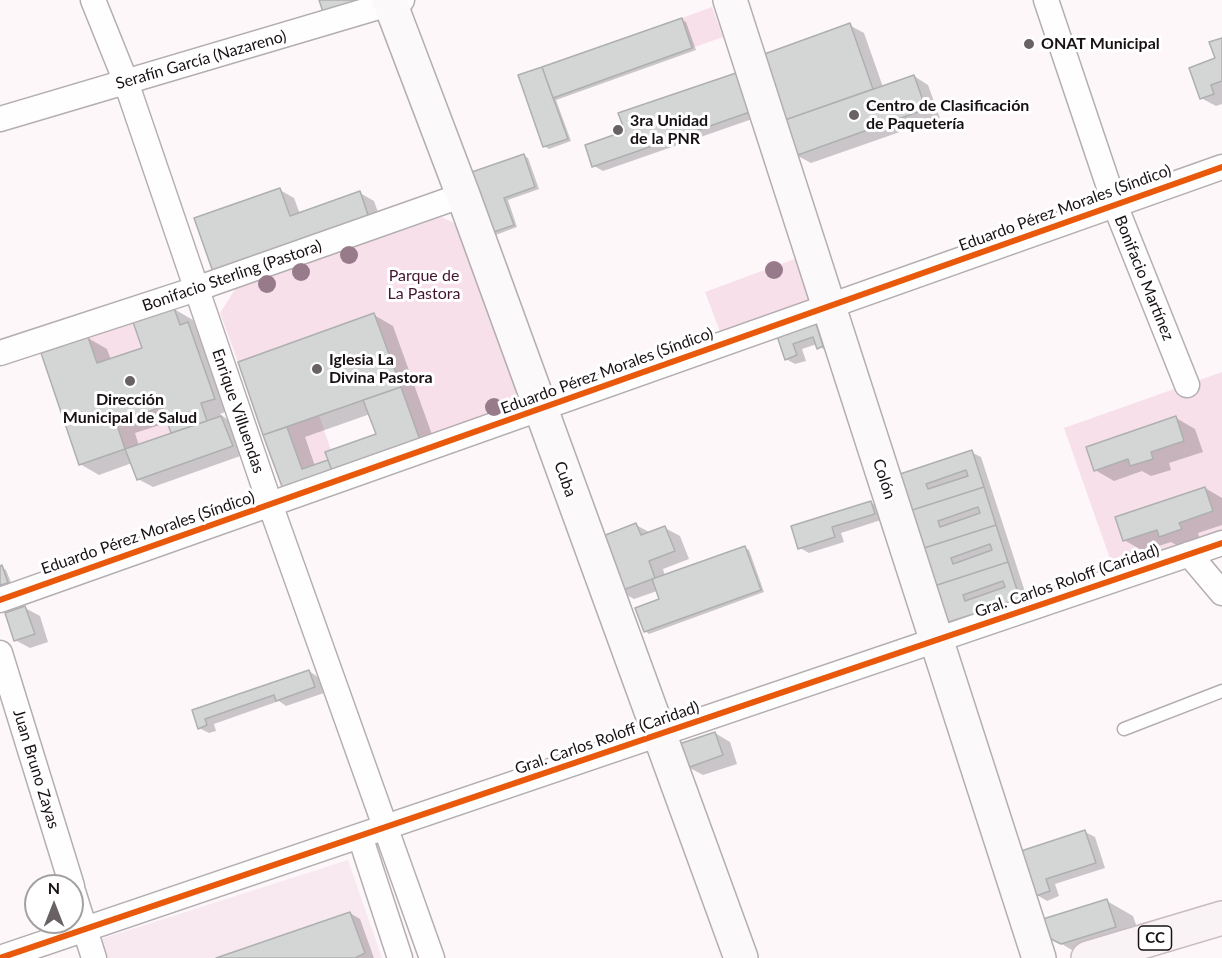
<!DOCTYPE html>
<html>
<head>
<meta charset="utf-8">
<style>
  body { margin:0 }
  #map { position:relative; width:1222px; height:958px; overflow:hidden; background:#fdf7fa; font-family:Lato,sans-serif }
  canvas { display:block }
  .north { position:absolute; left:24px; top:874px; width:60px; height:60px; box-sizing:border-box; background:#fff; border:2px solid #a3a0a1; border-radius:50%; rotate:0deg; font-size:16px; font-weight:700; line-height:24px; text-align:center; color:#191215 }
  .north::after { content:''; display:block; margin:auto; width:21px; height:27px; background:#696265; clip-path:polygon(50% 0,100% 100%,50% 72%,0 100%) }
</style>
</head>
<body>
<div id="map">
<canvas width="1222" height="958"></canvas>
<div class="north">N</div>
</div>
<script>
const ctx = document.querySelector('canvas').getContext('2d');
ctx.lineJoin = 'round';
function paint(path, color) { ctx.fillStyle = color; ctx.fill(path, 'evenodd'); }
const toPath = rows => new Path2D(rows.map(r => 'M' + r).join(''));
function strokePath(path, color, width, dash) { ctx.strokeStyle = color; ctx.lineWidth = width; ctx.lineCap = dash ? 'butt' : 'round'; ctx.setLineDash(dash || []); ctx.stroke(path); }
function drawText(font, color, halo, rows, align = 'center') {
  ctx.font = font + ' Lato,sans-serif'; ctx.lineWidth = 6; ctx.setLineDash([]); ctx.textBaseline = 'middle'; ctx.strokeStyle = halo; ctx.fillStyle = color; for (const [text, x, y, turn = 0] of rows) {
    ctx.save(); ctx.translate(x, y); ctx.rotate((+turn || 0) * Math.PI / 180); ctx.textAlign = isNaN(turn) ? turn : align; if (halo) ctx.strokeText(text, 0, 0); ctx.fillText(text, 0, 0); ctx.restore();
  }
}
paint(toPath([
  [348,860,382,958,108,958,101,939]
]), '#f8e9f0');
paint(toPath([
  [712,7,723,37,692,48,682,18],
  [442,217,464,228,518,389,508,413,421,443,374,313,238,362,220,313,236,288],
  [797,258,814,304,722,337,705,292],
  [133,322,142,348,97,363,88,337],
  [1222,372,1222,535,1115,573,1064,428],
  [162,407,171,433,125,449,116,422],
  [319,415,331,450,325,452,328,460,302,469,287,427]
]), '#f8e0eb');
paint(toPath([
  [682,20,686,22,696,50,556,100,571,141,549,149,544,146,519,76],
  [849,25,864,33,883,87,914,76,928,85,940,118,811,163,796,155,761,56],
  [1222,40,1222,104,1216,106,1201,98],
  [735,74,745,80,758,117,603,171,594,166,627,132],
  [524,156,528,158,539,189,508,200,517,227,493,236,468,175],
  [280,190,294,198,300,214,360,193,374,201,383,226,229,279],
  [174,309,193,320,196,328,207,335,233,409,220,414,236,426,246,454,153,487,138,479,132,463,99,475,80,464,88,338,107,349,111,360,144,349],
  [169,422,173,434,139,446,135,433],
  [374,315,393,326,439,454,285,491,239,363],
  [370,414,378,435,315,466,305,437],
  [816,325,825,330,828,353,817,344,802,349,806,361,795,364,786,359,779,337],
  [1176,418,1195,429,1203,452,1169,463,1171,470,1151,476,1142,471,1114,481,1095,470],
  [971,452,981,457,1029,604,954,628,944,623,896,477],
  [1205,488,1222,498,1222,525,1198,533,1200,540,1180,547,1171,542,1143,551,1124,540],
  [870,502,880,508,884,519,841,533,844,542,809,553,800,548],
  [636,525,651,533,665,528,680,536,689,559,663,569,665,576,745,548,749,550,764,592,649,634,645,631,661,600,657,591,634,599,619,591],
  [2,567,6,570,12,585,0,589],
  [25,608,40,616,48,642,30,648,15,640],
  [309,671,318,677,324,693,286,706,279,701,214,724,216,731,209,733,199,728,194,711],
  [715,733,730,742,737,764,703,775,688,767],
  [1085,832,1095,837,1105,868,1055,884,1059,896,1047,901,1037,895,1023,852],
  [1107,901,1133,916,1142,942,1077,953,1050,937],
  [350,913,360,919,374,958,220,958]
]), '#0003');
const building = toPath([
  [319,0,362,0,323,12,319,0],
  [682,18,692,48,553,98,542,67,682,18],
  [850,23,873,89,782,121,759,56,850,23],
  [1222,38,1222,81,1211,85,1214,94,1200,99,1189,68,1215,58,1209,42,1222,38],
  [542,67,568,139,543,147,518,75,542,67],
  [736,73,750,112,592,167,585,145,625,131,618,113,736,73],
  [914,75,926,109,795,156,782,121,914,75],
  [524,154,535,187,504,198,514,225,488,234,466,174,524,154],
  [280,188,290,216,360,191,369,218,213,272,194,218,280,188],
  [174,308,180,325,188,322,215,399,201,403,207,421,171,433,162,407,116,422,125,449,79,465,41,353,88,337,97,363,142,348,133,322,174,308],
  [374,313,401,387,263,435,238,362,374,313],
  [816,323,823,346,817,349,813,337,793,344,797,355,785,360,777,336,816,323],
  [401,387,421,443,333,474,325,452,376,434,363,400,401,387],
  [221,416,233,446,137,480,125,449,221,416],
  [1176,416,1184,441,1151,452,1153,459,1130,466,1128,459,1094,471,1086,447,1176,416],
  [287,427,302,469,328,460,333,474,284,492,263,435,287,427],
  [972,450,984,487,906,512,894,476,972,450],
  [966,470,968,476,928,489,926,484,966,470],
  [984,487,996,525,918,550,906,512,984,487],
  [978,507,980,513,940,527,938,521,978,507],
  [1205,487,1213,511,1179,523,1182,529,1159,537,1157,530,1123,541,1115,517,1205,487],
  [871,501,875,514,832,527,835,537,798,549,791,526,871,501],
  [636,523,641,535,665,526,675,551,649,561,655,578,618,592,598,538,636,523],
  [996,525,1008,562,931,587,918,550,996,525],
  [990,544,992,550,953,564,951,558,990,544],
  [745,546,761,590,644,632,635,608,659,599,652,579,745,546],
  [1008,562,1020,599,943,624,931,587,1008,562],
  [1003,581,1005,587,965,601,963,595,1003,581],
  [2,565,8,583,0,585,0,566,2,565],
  [25,606,35,634,14,641,5,613,25,606],
  [309,670,315,687,276,701,274,695,205,719,207,725,198,729,192,710,309,670],
  [715,732,723,755,687,768,679,744,715,732],
  [1085,830,1096,863,1046,879,1050,891,1036,896,1021,851,1085,830],
  [1107,899,1116,927,1061,944,1049,938,1043,919,1107,899],
  [350,912,365,953,355,958,216,958,350,912]
]);
paint(building, '#d4d6d5');
strokePath(building, '#aeb0af', 1.5);
const lane = toPath([
  [1124,729,1222,691]
]);
const street = toPath([
  [93,0,126,82,270,504,432,958],
  [1046,0,1115,205,1187,385],
  [0,119,402,0],
  [0,353,196,289,463,195],
  [1189,554,1222,593],
  [0,600,1222,167],
  [0,653,72,886],
  [360,836,400,958],
  [72,888,94,958],
  [0,958,1222,543]
]);
const secondary = toPath([
  [389,0,463,195,741,958],
  [730,0,1039,958]
]);
const primary = toPath([
  [1088,958,1222,918]
]);
strokePath(lane, '#b4aeb1', 15);
strokePath(street, '#b4aeb1', 27);
strokePath(secondary, '#b4aeb1', 36);
strokePath(primary, '#c8bbc1', 36);
strokePath(lane, '#fffefe', 12);
strokePath(street, '#fffefe', 24);
strokePath(secondary, '#fcf9fa', 33);
strokePath(primary, '#faf3f6', 33);
strokePath(toPath([
  [0,600,1222,167],
  [0,958,1222,543]
]), '#e8590c', 6);
ctx.fillStyle = '#987b8b';
for (const [x, y] of [
  [349,255],
  [774,270],
  [301,272],
  [267,284],
  [494,407]
]) { ctx.beginPath(); ctx.arc(x, y, 9, 0, 2 * Math.PI); ctx.fill(); }
for (const [x, y, r, color] of [
  [1029,44,6,"#696265"],
  [854,115,6,"#696265"],
  [618,130,6,"#696265"],
  [317,369,6,"#696265"],
  [130,381,6,"#696265"]
]) { const dot = new Path2D(); dot.arc(x, y, r, 0, 2 * Math.PI); ctx.fillStyle = color; ctx.fill(dot); strokePath(dot, '#fff', 2); }
for (const [x, y, w] of [
  [1155,938,33]
]) { const box = new Path2D(); box.roundRect(x - w / 2, y - 12, w, 24, 4.5); ctx.fillStyle = '#fff'; ctx.fill(box); strokePath(box, '#191215', 1.5); }
drawText('bold 15px', '#191215', null, [
  ["CC",1155,938]
]);
drawText('bold 16px', '#191215', '#fff', [
  ["ONAT Municipal",1041,44],
  ["Centro de Clasificación",866,106],
  ["de Paquetería",866,124],
  ["3ra Unidad",630,121],
  ["de la PNR",630,139],
  ["Iglesia La",329,360],
  ["Divina Pastora",329,378],
  ["Dirección",130,400,"center"],
  ["Municipal de Salud",130,418,"center"]
], 'left');
drawText('16px', '#191215', '#fff', [
  ["Serafín García (Nazareno)",201,60,-16],
  ["Eduardo Pérez Morales (Síndico)",1065,208,-20],
  ["Bonifacio Sterling (Pastora)",232,276,-19],
  ["Bonifacio Martínez",1144,278,68],
  ["Eduardo Pérez Morales (Síndico)",607,371,-20],
  ["Enrique Villuendas",238,411,71],
  ["Cuba",565,479,70],
  ["Colón",884,479,72],
  ["Eduardo Pérez Morales (Síndico)",148,533,-19],
  ["Gral. Carlos Roloff (Caridad)",1067,581,-19],
  ["Gral. Carlos Roloff (Caridad)",607,738,-19],
  ["Juan Bruno Zayas",36,769,73]
]);
drawText('16px', '#451530', '#fff', [
  ["Parque de",424,276],
  ["La Pastora",424,294]
]);
</script>
</body>
</html>
